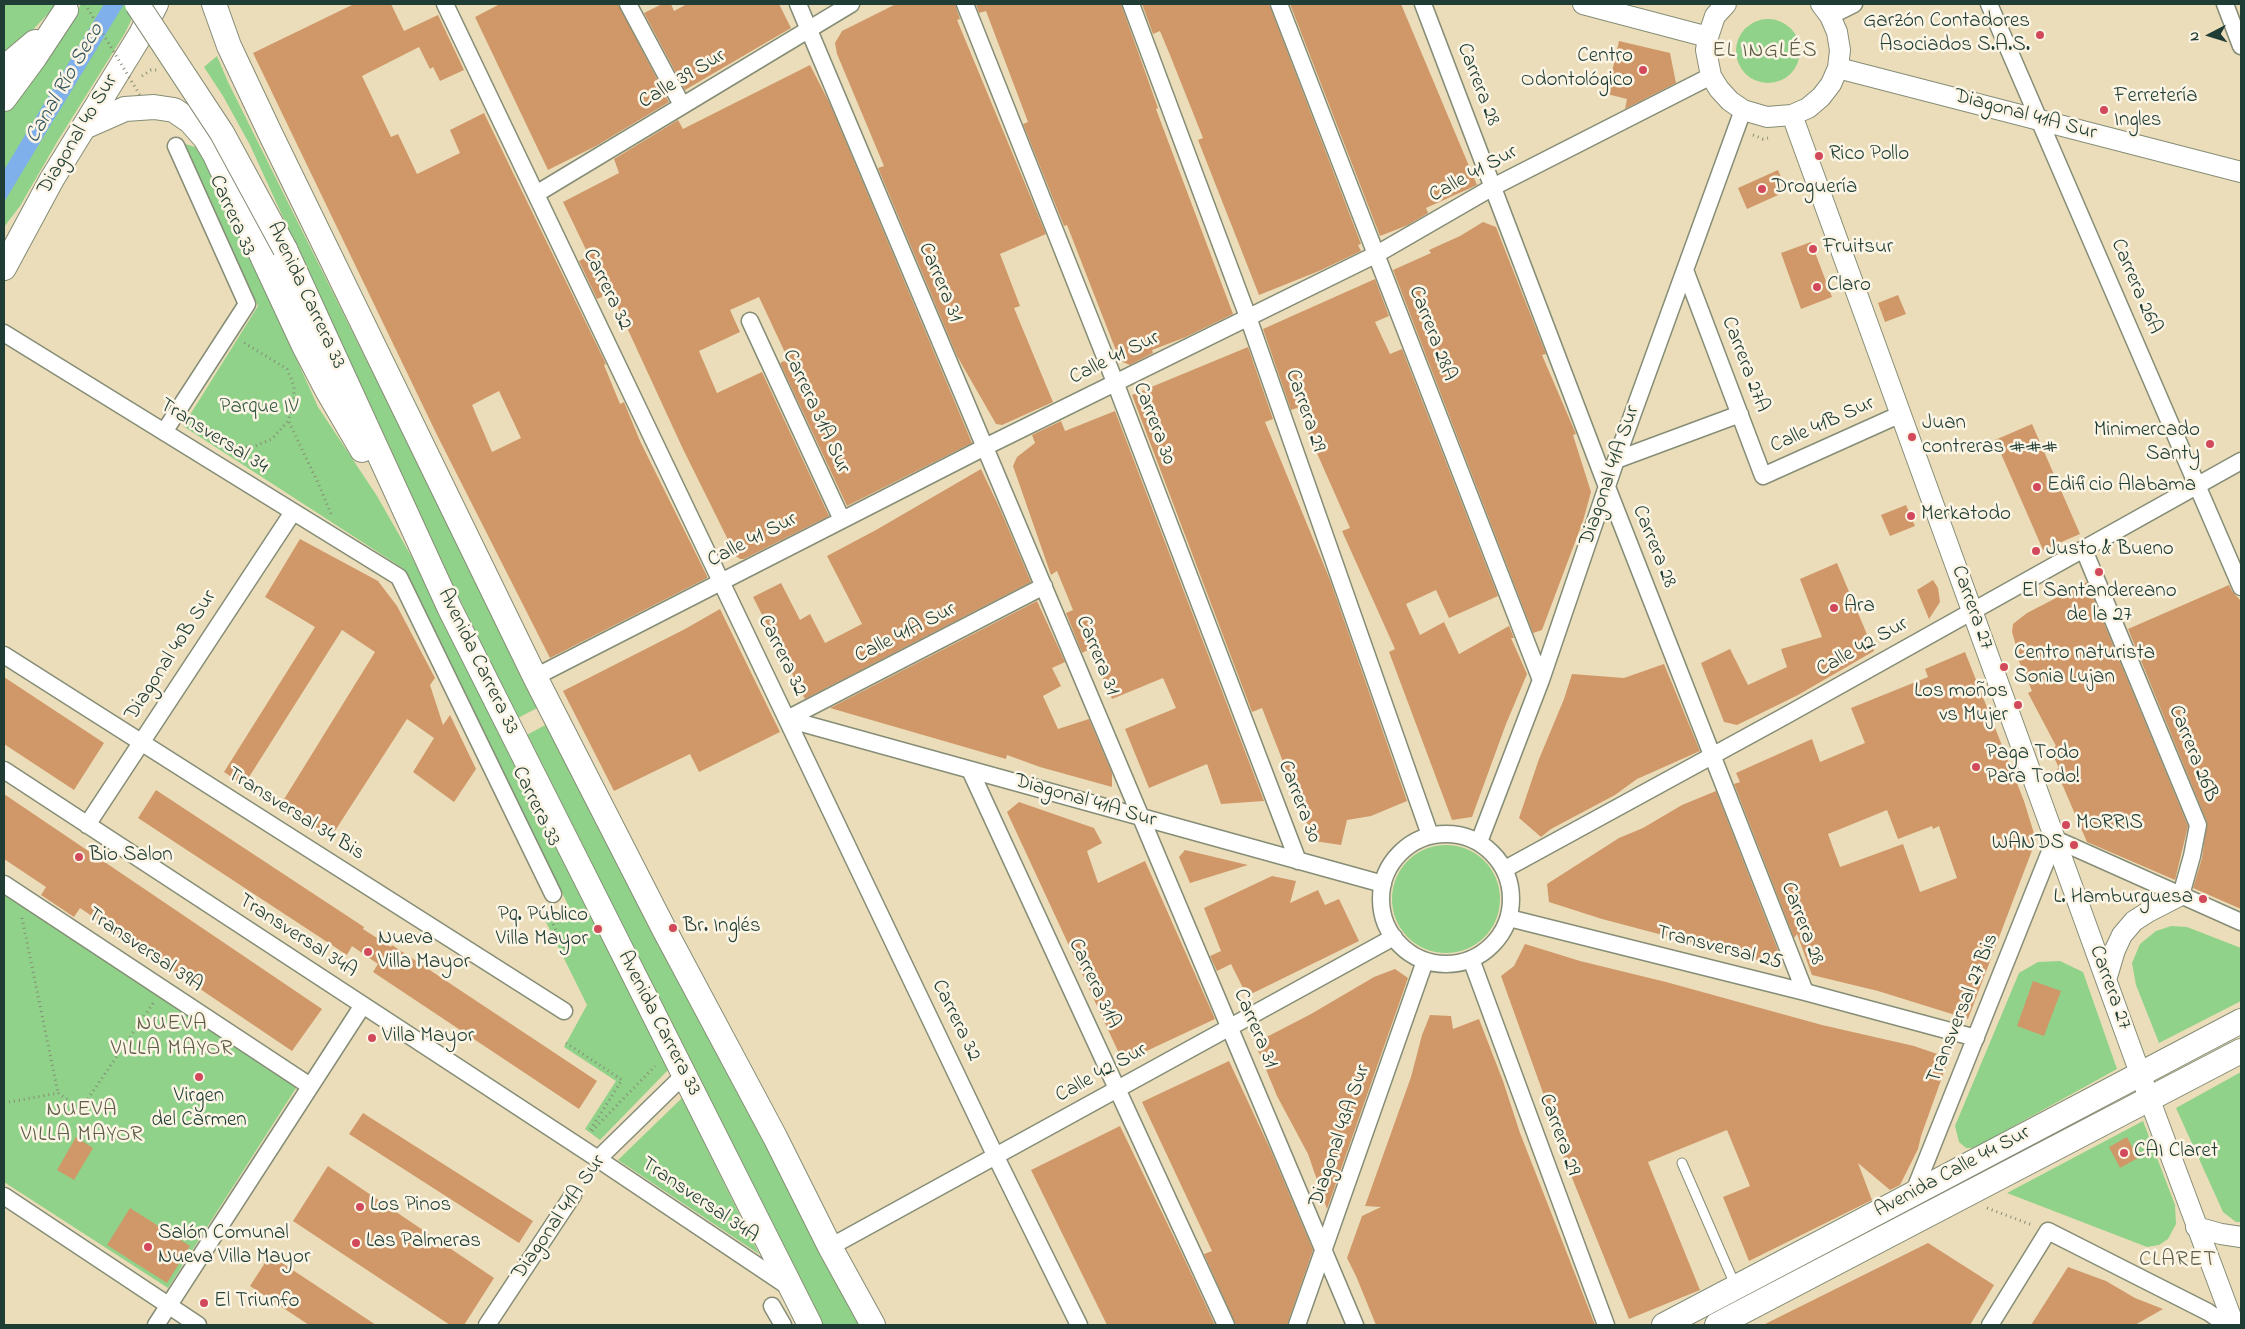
<!DOCTYPE html>
<html>
<head>
<meta charset="utf-8">
<style>
  body { margin:0 }
  #map { position:relative; width:2245px; height:1329px; overflow:hidden; background:#ebddb9; font-family:"Indie Flower",sans-serif }
  canvas { display:block }
  .frame { position:absolute; inset:0; border:5px solid #1f3d34; pointer-events:none }
  .north { position:absolute; left:2185px; top:10px; width:50px; height:50px; -webkit-text-stroke:4px #fcf5e5; paint-order:stroke; rotate:265deg; font-size:14px; font-weight:700; line-height:20px; text-align:center; color:#1f3d34 }
  .north::after { content:''; display:block; margin:auto; width:18px; height:22px; background:#1f3d34; clip-path:polygon(50% 0,100% 100%,50% 72%,0 100%) }
</style>
</head>
<body>
<div id="map">
<canvas width="2245" height="1329"></canvas>
<div class="frame"></div>
<div class="north">N</div>
</div>
<script>
const ctx = document.querySelector('canvas').getContext('2d');
ctx.lineJoin = 'round';
function paint(path, color) { ctx.fillStyle = color; ctx.fill(path, 'evenodd'); }
const toPath = rows => new Path2D(rows.map(r => 'M' + r).join(''));
function strokePath(path, color, width, dash) { ctx.strokeStyle = color; ctx.lineWidth = width; ctx.lineCap = dash ? 'butt' : 'round'; ctx.setLineDash(dash || []); ctx.stroke(path); }
function drawText(font, color, halo, rows, align = 'center') {
  ctx.font = font + ' "Indie Flower",sans-serif'; ctx.lineWidth = 5; ctx.setLineDash([]); ctx.textBaseline = 'middle'; ctx.strokeStyle = halo; ctx.fillStyle = color; for (const [text, x, y, turn = 0] of rows) {
    ctx.save(); ctx.translate(x, y); ctx.rotate((+turn || 0) * Math.PI / 180); ctx.textAlign = isNaN(turn) ? turn : align; if (halo) ctx.strokeText(text, 0, 0); ctx.fillText(text, 0, 0); ctx.restore();
  }
}
paint(toPath([
  [4,4,57,4,16,48,4,56],
  [81,4,139,4,125,33,57,142,20,206,4,227,4,114,31,83,64,35],
  '1736 51a32 32 0 1 1 64 0a32 32 0 1 1-64 0Z',
  [217,56,228,82,539,707,516,719,365,397,250,145,223,96,204,67],
  [182,143,202,149,318,407,377,496,426,582,668,1070,600,1140,585,1129,616,1081,564,1047,587,1005,545,920,570,909,404,569,183,426,258,306],
  [547,724,862,1325,821,1325,525,736],
  '1392 899a54 54 0 1 1 108 0a54 54 0 1 1-108 0Z',
  [4,893,298,1085,168,1288,4,1182],
  [2171,926,2187,927,2241,948,2241,1001,2159,1043,2136,985,2132,963,2140,944,2156,931],
  [2060,961,2083,972,2117,1069,1974,1148,1966,1148,1959,1142,1955,1126,2019,973,2038,962],
  [2241,1072,2241,1222,2236,1222,2223,1212,2176,1108],
  [682,1098,759,1254,618,1160],
  [2143,1121,2175,1205,2176,1224,2168,1239,2159,1245,2147,1247,2007,1193]
]), '#90d289');
paint(toPath([
  [104,4,124,4,4,202,4,170]
]), '#7fb0eb');
paint(toPath([
  [354,4,391,4,404,31,438,15,464,70,440,81,433,67,430,69,419,47,362,76,391,137,398,134,417,174,460,153,450,130,484,113,606,364,604,365,620,404,624,402,640,441,707,576,707,578,550,658,438,437,253,53],
  [499,391,521,438,492,452,472,405],
  [500,4,618,4,669,102,596,146,548,170,475,17],
  [662,4,671,4,674,11,687,4,779,4,791,28,685,90,644,13],
  [896,4,955,4,960,19,957,20,1046,234,1000,254,1020,306,1014,308,1053,402,1002,425,996,424,957,356,878,168,884,166,837,54,835,43,842,31],
  [976,4,1121,4,1158,108,1156,109,1233,314,1186,337,1152,350,1153,353,1130,365,1120,361,1067,225,1064,226,1023,124,1028,122,986,11,979,13],
  [1142,4,1269,4,1361,244,1358,245,1361,251,1319,271,1259,295,1198,140,1203,138,1170,55,1160,31,1153,34],
  [1290,4,1401,4,1477,185,1426,208,1428,213,1408,225,1380,236],
  [1619,41,1670,53,1676,83,1625,109,1627,99,1607,94],
  [810,65,830,104,972,443,847,506,780,363,788,359,759,297,730,310,740,332,699,351,717,393,762,372,829,516,744,559,740,559,736,556,682,447,611,293,597,299,579,261,589,256,563,202,619,173,614,159,678,120,683,129],
  [1778,170,1787,191,1747,209,1738,188],
  [1483,222,1496,227,1546,354,1542,355,1576,434,1573,435,1591,492,1583,521,1542,630,1533,633,1393,270,1431,253,1429,250,1460,236],
  [1811,242,1832,297,1801,309,1781,253],
  [1375,279,1389,316,1375,322,1390,354,1402,349,1498,596,1449,618,1436,590,1406,604,1420,635,1444,622,1459,654,1509,626,1514,638,1511,638,1527,674,1506,724,1472,817,1452,820,1389,652,1395,649,1342,531,1350,528,1297,408,1291,410,1263,329],
  [1898,295,1906,314,1885,322,1878,303],
  [1248,347,1273,419,1265,422,1330,580,1407,801,1371,816,1347,820,1341,845,1314,841,1262,708,1252,712,1132,395],
  [1115,411,1233,720,1264,801,1221,804,1207,764,1149,788,1125,729,1176,708,1163,678,1112,699,1090,649,1082,653,1066,613,1073,610,1057,571,1051,575,1013,466,1017,457,1035,443,1032,435,1061,421,1065,431],
  [2032,424,2080,534,2043,550,1995,440],
  [981,469,1000,509,1031,582,805,699,753,597,781,583,800,620,810,614,825,643,862,624,827,556,876,530],
  [1906,505,1915,526,1890,536,1881,515],
  [300,539,378,581,397,606,435,678,430,685,443,725,450,715,476,769,454,802,413,772,434,738,407,719,331,837,300,817,297,821,278,809,375,652,342,630,244,785,224,772,315,627,265,597],
  [1837,563,1874,651,1798,695,1737,725,1724,722,1701,663,1730,649,1748,685,1787,667,1781,649,1822,637,1800,579],
  [1933,580,1938,588,1940,602,1929,619,1917,590],
  [2087,582,2188,826,2175,880,2087,842,2056,770,2059,768,2050,749,2056,746,2028,693,2032,691,2014,650,2017,649,2012,632,2013,624,2027,613],
  [2229,585,2232,591,2241,601,2241,909,2193,888,2202,858,2207,822,2128,629],
  [1037,601,1065,662,1052,668,1061,686,1043,696,1058,729,1089,719,1112,773,1112,787,1040,767,1007,755,1006,759,830,708],
  [720,609,780,732,699,772,690,754,614,791,563,691,685,629],
  [1965,652,2024,801,2036,840,1968,1019,1878,991,1812,975,1797,934,1794,938,1734,784,1740,782,1736,773,1812,739,1820,762,1865,743,1851,708,1928,677,1925,669],
  [1887,810,1898,839,1932,826,1933,829,1939,826,1957,878,1920,892,1903,844,1840,867,1828,834],
  [1664,664,1700,751,1637,779,1615,795,1551,829,1541,837,1519,818,1539,759,1564,699,1572,674,1624,678],
  [4,677,104,743,74,790,4,744],
  [156,790,364,927,363,929,391,947,392,945,597,1081,579,1109,373,972,378,964,352,946,347,955,138,818],
  [1716,791,1781,958,1776,965,1602,919,1549,902,1547,884,1619,838,1643,828,1682,805],
  [4,794,322,1009,292,1051,80,908,74,917,41,895,46,887,4,859],
  [1019,802,1094,828,1102,843,1087,851,1098,883,1145,861,1215,1019,1123,1062,1007,812],
  [1185,850,1248,865,1190,883,1179,857],
  [1272,876,1296,881,1290,903,1318,890,1325,905,1339,899,1359,941,1247,996,1231,964,1217,971,1210,956,1221,951,1204,908],
  [1525,944,1580,961,1666,982,1822,1025,1914,1046,1949,1058,1921,1136,1918,1149,1900,1185,1890,1190,1858,1163,1872,1200,1749,1261,1723,1197,1750,1186,1727,1130,1648,1162,1700,1290,1629,1319,1543,1106,1547,1104,1501,976,1514,966],
  [1395,969,1408,978,1327,1209,1308,1154,1277,1096,1255,1043,1311,1014,1374,977],
  [2033,981,2061,991,2044,1036,2017,1026],
  [1430,1015,1451,1016,1453,1029,1479,1019,1503,1081,1520,1133,1595,1325,1376,1325,1356,1276,1347,1258,1362,1216,1381,1207,1365,1206,1411,1077,1422,1035],
  [1229,1061,1271,1151,1313,1250,1287,1325,1236,1325,1204,1254,1212,1251,1142,1102],
  [363,1113,533,1221,519,1243,349,1134],
  [1120,1126,1183,1256,1215,1325,1107,1325,1031,1170],
  [76,1137,93,1148,74,1180,57,1170],
  [2127,1137,2138,1158,2120,1168,2109,1147],
  [328,1166,494,1278,464,1325,450,1325,293,1221],
  [130,1208,190,1246,167,1283,107,1245],
  [1928,1243,1994,1285,1970,1325,1763,1325],
  [270,1255,376,1325,309,1325,250,1286],
  [2068,1267,2106,1281,2135,1298,2163,1309,2135,1325,2031,1325]
]), '#d09869');
const service = toPath([
  [1682,1163,1736,1287]
]);
const minor = toPath([
  [445,4,996,1157,1079,1325],
  [628,4,682,105],
  [798,4,1355,1325],
  [965,4,1115,382,1298,861],
  [1131,4,1248,317,1430,835],
  [1279,4,1541,680],
  [1423,4,1607,487,1805,992],
  [1989,4,2241,587],
  [2225,4,2241,46],
  [1830,16,1854,4],
  [536,194,851,4],
  [1685,270,1763,476,1901,414],
  [750,321,842,520],
  [4,333,399,577,553,894],
  [164,432,247,304,176,146],
  [1616,460,1740,414],
  [2084,550,2198,825,2192,856,2181,895],
  [4,655,564,1011],
  [535,677,985,447,1377,254,1493,187,1711,76],
  [787,719,1383,884],
  [787,719,1044,586],
  [4,770,598,1159,789,1287],
  [970,770,1226,1325],
  [87,825,293,512],
  '1381 899a65 65 0 1 1 130 0a65 65 0 1 1-130 0Z',
  [1479,842,1541,680,1616,460,1743,110],
  [1505,869,1785,716,2241,461],
  [4,884,310,1086],
  [1509,918,1805,992,1976,1038],
  [1471,959,1606,1325],
  [598,1159,684,1075],
  [1913,1194,2055,839,2241,922],
  [4,1196,198,1325],
  [830,1247,1394,937],
  [772,1306,783,1325],
  [156,1325,363,1005],
  [487,1325,573,1195],
  [1297,1325,1425,961],
  [1990,1325,2048,1231,2208,1312,2227,1325]
]);
const tertiary = toPath([
  [1583,4,1708,37],
  [1726,4,1715,16,1708,37,1706,50,1711,76,1719,89,1730,101,1743,110,1767,117,1792,115,1808,108,1821,97,1831,84,1838,68,1840,50,1837,32,1830,16,1821,4],
  [1838,68,2241,172],
  [1792,115,2149,1098,2234,1325],
  [2106,980,2115,950,2122,935,2134,921,2148,912,2181,895],
  [2196,1227,2221,1234,2241,1237]
]);
const secondary = toPath([
  [214,4,229,46,270,133,535,677,665,931,775,1137,830,1247,873,1325],
  [4,68,35,42],
  [4,99,35,57,66,10],
  [84,127,125,109,154,107,174,110,190,121,205,138,215,155,304,346,327,390,362,450],
  [285,249,450,609,810,1325],
  [4,268,52,179,141,34,156,4],
  [1664,1325,2241,1021],
  [1717,1325,2241,1051]
]);
strokePath(service, '#858d76', 11);
strokePath(minor, '#858d76', 19);
strokePath(tertiary, '#858d76', 22);
strokePath(secondary, '#858d76', 26);
strokePath(toPath([
  [142,76,151,70,157,70],
  [1753,135,1763,139,1768,138],
  [289,422,319,485,331,514],
  [226,448,255,446,272,439,288,421,294,402,294,386,287,369,243,342],
  [22,918,58,1093],
  [568,957,553,924,580,912],
  [566,1043,622,1080,589,1132],
  [4,1103,58,1093,81,1109,154,1002],
  [592,1131,655,1066],
  [1987,1208,2032,1225]
]), '#858d76', 3, [1, 4]);
strokePath(service, '#fff', 9);
strokePath(minor, '#fff', 16);
strokePath(tertiary, '#fff', 20);
strokePath(secondary, '#fff', 24);
const secondaryBridge = toPath([
  [137,4,222,133,285,249]
]);
strokePath(secondaryBridge, '#858d76', 26, []);
strokePath(toPath([
  [85,4,141,97]
]), '#858d76', 3, [1, 4]);
strokePath(secondaryBridge, '#fff', 24);
for (const [x, y, r, color] of [
  [2040,35,5,"#d1495b"],
  [1643,70,5,"#d1495b"],
  [2104,110,5,"#d1495b"],
  [1819,156,5,"#d1495b"],
  [1762,189,5,"#d1495b"],
  [1813,249,5,"#d1495b"],
  [1817,287,5,"#d1495b"],
  [1912,437,5,"#d1495b"],
  [2210,444,5,"#d1495b"],
  [2037,487,5,"#d1495b"],
  [1911,516,5,"#d1495b"],
  [2036,551,5,"#d1495b"],
  [2099,572,5,"#d1495b"],
  [1834,608,5,"#d1495b"],
  [2004,667,5,"#d1495b"],
  [2018,705,5,"#d1495b"],
  [1976,767,5,"#d1495b"],
  [2066,825,5,"#d1495b"],
  [2074,845,5,"#d1495b"],
  [79,857,5,"#d1495b"],
  [2203,899,5,"#d1495b"],
  [673,928,5,"#d1495b"],
  [598,929,5,"#d1495b"],
  [368,952,5,"#d1495b"],
  [372,1038,5,"#d1495b"],
  [199,1077,5,"#d1495b"],
  [2124,1153,5,"#d1495b"],
  [360,1207,5,"#d1495b"],
  [356,1243,5,"#d1495b"],
  [148,1247,5,"#d1495b"],
  [204,1303,5,"#d1495b"]
]) { const dot = new Path2D(); dot.arc(x, y, r, 0, 2 * Math.PI); ctx.fillStyle = color; ctx.fill(dot); strokePath(dot, '#fcf5e5', 2); }
drawText('21px', '#1f3d34', '#fcf5e5', [
  ["Garzón Contadores",2030,23,"right"],
  ["Asociados S.A.S.",2030,47,"right"],
  ["Centro",1633,58,"right"],
  ["Odontológico",1633,82,"right"],
  ["Ferretería",2114,98],
  ["Ingles",2114,122],
  ["Rico Pollo",1829,156],
  ["Droguería",1772,189],
  ["Fruitsur",1823,249],
  ["Claro",1827,287],
  ["Juan",1922,425],
  ["contreras ###",1922,449],
  ["Minimercado",2200,432,"right"],
  ["Santy",2200,456,"right"],
  ["Edificio Alabama",2047,487],
  ["Merkatodo",1921,516],
  ["Justo & Bueno",2046,551],
  ["El Santandereano",2099,593,"center"],
  ["de la 27",2099,617,"center"],
  ["Ara",1844,608],
  ["Centro naturista",2014,655],
  ["Sonia Lujan",2014,679],
  ["Los moños",2008,693,"right"],
  ["vs Mujer",2008,717,"right"],
  ["Paga Todo",1986,755],
  ["Para Todo!",1986,779],
  ["MORRIS",2076,825],
  ["WANDS",2064,845,"right"],
  ["Bio Salon",89,857],
  ["L. Hamburguesa",2193,899,"right"],
  ["Pq. Público",588,917,"right"],
  ["Villa Mayor",588,941,"right"],
  ["Br. Inglés",683,928],
  ["Nueva",378,940],
  ["Villa Mayor",378,964],
  ["Villa Mayor",382,1038],
  ["Virgen",199,1098,"center"],
  ["del Carmen",199,1122,"center"],
  ["CAI Claret",2134,1153],
  ["Los Pinos",370,1207],
  ["Salón Comunal",158,1235],
  ["Nueva Villa Mayor",158,1259],
  ["Las Palmeras",366,1243],
  ["El Triunfo",214,1303]
], 'left');
drawText('21px', '#1f3d34', '#fcf5e5', [
  ["Calle 39 Sur",683,80,-31],
  ["Carrera 28",1477,85,69],
  ["Diagonal 41A Sur",2025,116,15],
  ["Diagonal 40 Sur",79,135,-59],
  ["Calle 41 Sur",1474,175,-29],
  ["Carrera 33",231,216,66],
  ["Carrera 31",939,283,67],
  ["Carrera 26A",2135,287,67],
  ["Carrera 32",606,290,64],
  ["Avenida Carrera 33",305,296,65],
  ["Carrera 28A",1431,334,69],
  ["Calle 41 Sur",1115,359,-26],
  ["Carrera 27A",1744,365,69],
  ["Carrera 29",1304,411,71],
  ["Carrera 31A Sur",815,412,65],
  ["Carrera 30",1153,424,69],
  ["Calle 41B Sur",1823,426,-24],
  ["Transversal 34",213,437,32],
  ["Diagonal 41A Sur",1611,476,-71],
  ["Calle 41 Sur",753,541,-27],
  ["Carrera 28",1653,547,68],
  ["Carrera 27",1971,608,70],
  ["Calle 41A Sur",906,634,-27],
  ["Calle 42 Sur",1863,648,-29],
  ["Diagonal 40B Sur",172,656,-57],
  ["Carrera 32",781,656,64],
  ["Carrera 31",1096,656,68],
  ["Avenida Carrera 33",477,662,64],
  ["Carrera 26B",2192,754,68],
  ["Diagonal 41A Sur",1085,802,16],
  ["Carrera 30",1298,802,69],
  ["Carrera 33",535,807,64],
  ["Transversal 34 Bis",295,815,32],
  ["Carrera 28",1801,924,69],
  ["Transversal 34A",297,937,33],
  ["Transversal 25",1719,949,14],
  ["Transversal 39A",144,951,34],
  ["Carrera 31A",1093,984,65],
  ["Carrera 27",2109,988,70],
  ["Transversal 27 Bis",1964,1009,-68],
  ["Carrera 32",955,1021,64],
  ["Avenida Carrera 33",658,1024,63],
  ["Carrera 31",1254,1029,67],
  ["Calle 42 Sur",1102,1074,-29],
  ["Carrera 29",1558,1135,70],
  ["Diagonal 43A Sur",1341,1136,-71],
  ["Avenida Calle 44 Sur",1953,1173,-28],
  ["Transversal 34A",699,1201,34],
  ["Diagonal 41A Sur",560,1218,-55]
]);
drawText('21px', '#365b45', '#fcf5e5', [
  ["Parque IV",259,409]
]);
ctx.letterSpacing = '1px';
drawText('22px', '#5d5d47', '#fcf5e5', [
  ["EL INGLÉS",1765,52],
  ["NUEVA",172,1025],
  ["VILLA MAYOR",172,1050],
  ["NUEVA",82,1111],
  ["VILLA MAYOR",82,1136],
  ["CLARET",2178,1261]
]);
ctx.letterSpacing = '0px';
drawText('italic 22px', '#375a62', '#fcf5e5', [
  ["Canal Río Seco",66,84,-60]
]);
</script>
</body>
</html>
